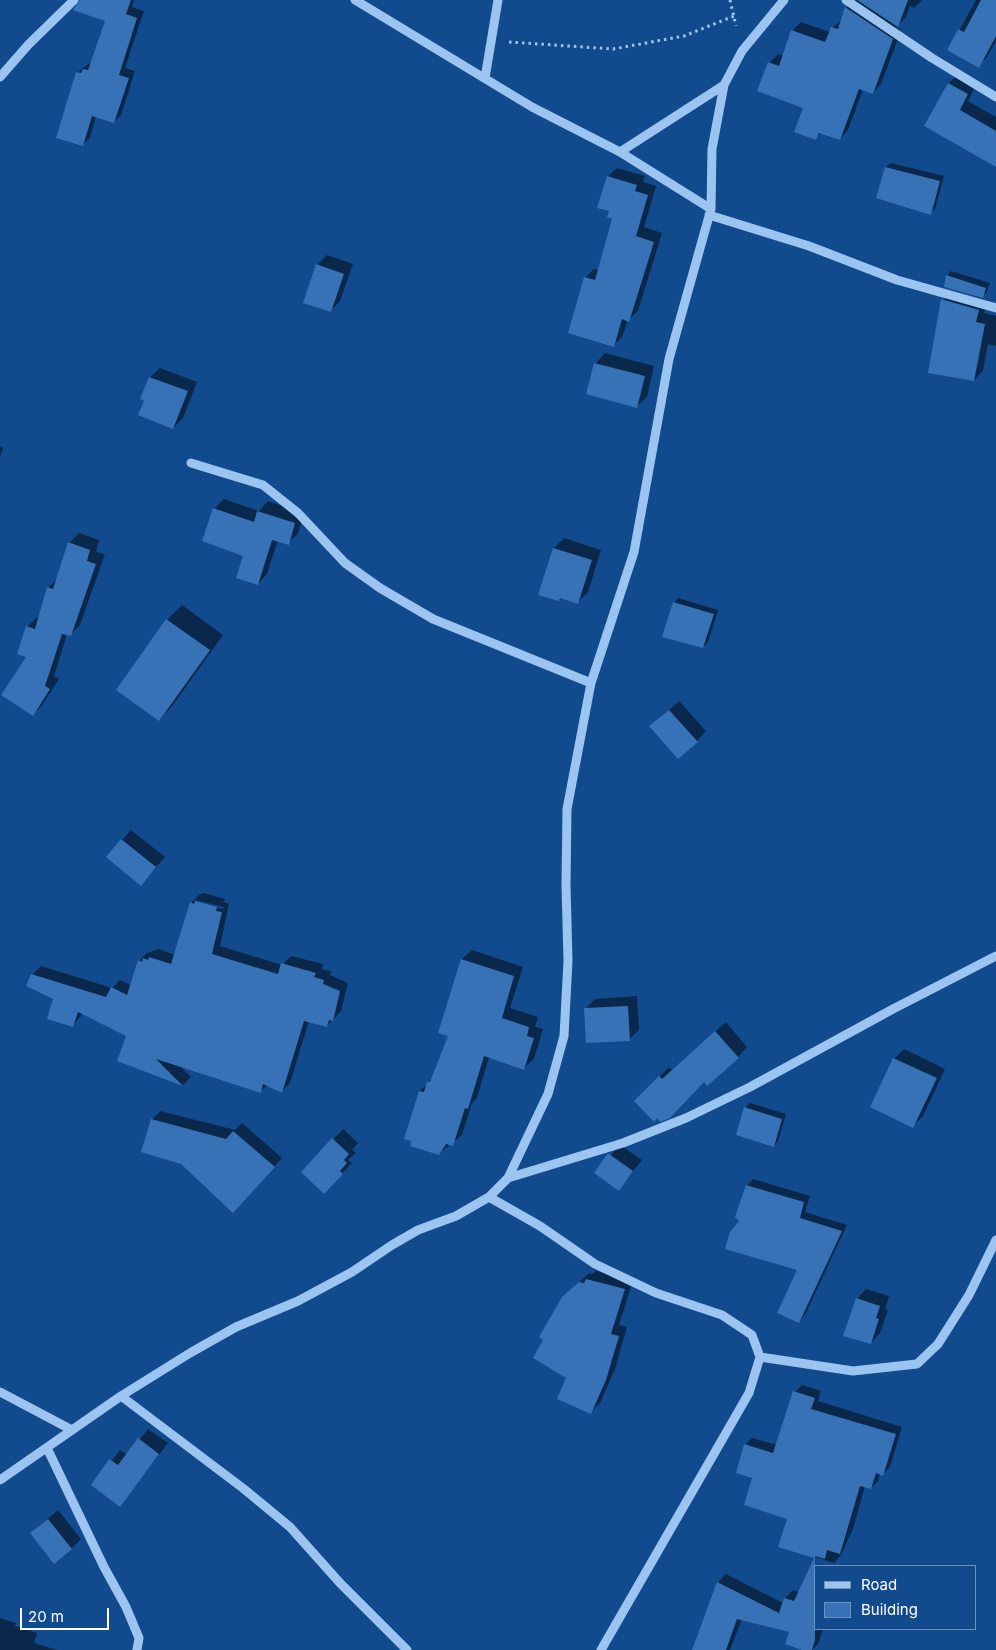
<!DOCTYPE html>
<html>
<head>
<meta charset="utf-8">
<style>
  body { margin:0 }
  #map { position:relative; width:996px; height:1650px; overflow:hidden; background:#124b8d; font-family:Inter,sans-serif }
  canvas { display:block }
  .legend { position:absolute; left:814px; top:1565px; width:162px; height:65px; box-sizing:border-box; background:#124b8d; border:1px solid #7193bb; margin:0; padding:6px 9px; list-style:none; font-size:15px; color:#fff }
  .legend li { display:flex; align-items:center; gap:10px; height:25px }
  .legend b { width:25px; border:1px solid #7193bb }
  .scale { position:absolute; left:20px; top:1608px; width:89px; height:22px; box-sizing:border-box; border:2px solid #fff; border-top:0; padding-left:6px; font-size:15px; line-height:18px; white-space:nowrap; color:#fff; -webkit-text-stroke:4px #124b8d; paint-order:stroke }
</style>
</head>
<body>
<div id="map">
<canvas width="996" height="1650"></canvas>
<ul class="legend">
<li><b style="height:6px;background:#9cc4f1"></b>Road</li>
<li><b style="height:14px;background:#3672b5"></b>Building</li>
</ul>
<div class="scale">20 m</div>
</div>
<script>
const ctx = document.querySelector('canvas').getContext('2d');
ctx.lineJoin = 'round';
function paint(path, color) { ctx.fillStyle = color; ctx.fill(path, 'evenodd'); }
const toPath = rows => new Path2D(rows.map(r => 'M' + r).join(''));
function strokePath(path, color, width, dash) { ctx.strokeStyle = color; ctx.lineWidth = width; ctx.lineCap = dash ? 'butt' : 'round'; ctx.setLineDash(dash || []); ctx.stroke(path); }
paint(toPath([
  [100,0,134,0,132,7,144,11,125,68,135,71,121,115,114,122,96,116,90,138,82,145,77,73,91,62,107,20],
  [854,0,922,0,914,8,910,6,906,17,896,27,901,31,881,84,873,93,863,89,848,130,840,139,822,132,816,138,805,108,769,63,778,54,783,56,793,30,801,22,830,32,832,28,842,20,846,8],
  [976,0,996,0,996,41,987,57,978,66,949,49],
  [957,75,976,85,968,101,996,117,996,166,925,125,949,83],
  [891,163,944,176,935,209,930,213,877,197,886,167],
  [617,168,645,176,643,182,656,186,644,227,662,233,638,311,628,320,622,337,613,346,585,278,594,269,599,270,614,218,610,210,608,176],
  [327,255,353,264,340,301,330,311,317,265],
  [951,271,990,283,987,292,983,296,947,276],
  [952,291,988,301,984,313,996,316,996,346,988,344,983,371,974,380,943,300],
  [605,353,654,366,647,397,637,406,587,393,596,363],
  [160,368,197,382,183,418,173,428,141,398,150,377],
  [0,446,3,448,0,457],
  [224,499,259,511,268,501,304,513,298,534,288,543,278,540,267,574,258,584,245,555,214,509],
  [79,533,99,540,96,552,105,554,80,625,70,635,67,634,54,676,59,679,42,705,33,715,27,627,37,617,39,618,48,588,57,579,69,543],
  [564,538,601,550,588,592,578,602,562,597,559,600,554,548],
  [678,598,718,610,708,642,703,647,674,603],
  [182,605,223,635,173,705,159,720,117,690,167,620],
  [679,701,706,731,697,741,661,717],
  [131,830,165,857,141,884,122,840],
  [204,893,225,899,224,902,229,904,220,946,282,965,291,956,323,964,322,969,331,971,330,975,348,983,341,1011,327,1026,309,1021,290,1083,282,1091,267,1085,260,1092,179,1065,191,1077,183,1085,119,1060,128,1035,83,1013,73,1025,55,999,32,975,41,966,112,988,120,980,131,985,139,961,147,953,159,949,175,955,191,903,199,895],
  [195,900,224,907,223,909,195,902],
  [472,950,523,967,510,1008,538,1017,535,1027,543,1029,534,1059,524,1068,489,1057,477,1098,472,1103,462,1135,438,1154,420,1091,433,1078,449,1035,462,959],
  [637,996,639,1030,629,1039,585,1009,595,999],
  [726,1022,747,1047,738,1057,704,1081,636,1101,669,1067,672,1070],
  [904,1049,945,1069,923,1116,913,1126,894,1059],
  [750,1103,786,1114,778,1141,774,1146,745,1108],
  [160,1111,235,1130,242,1123,282,1158,242,1203,152,1120],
  [343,1129,358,1143,352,1150,356,1153,348,1160,352,1163,324,1192,303,1172],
  [620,1145,642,1160,619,1189,596,1172],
  [753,1179,810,1196,805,1212,847,1225,805,1315,798,1321,798,1269,741,1221,747,1185],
  [596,1271,633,1280,619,1325,627,1327,615,1369,600,1403,591,1412,545,1339,563,1298,589,1273,592,1274],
  [866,1289,889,1296,885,1309,888,1310,880,1333,871,1343,857,1299],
  [802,1385,821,1391,818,1401,902,1427,890,1467,883,1474,880,1473,878,1481,871,1488,865,1486,853,1529,841,1555,834,1563,780,1546,789,1518,754,1477,745,1445,752,1438,777,1445,795,1392],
  [148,1429,168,1443,120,1505,93,1485,120,1450,127,1455],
  [58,1510,81,1539,71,1549,31,1533],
  [726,1574,783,1603,785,1598,793,1590,815,1597,815,1629,823,1629,818,1644,812,1650,806,1650,790,1632,742,1619,730,1650,693,1650,718,1582],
  [0,1618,16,1623,15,1626,37,1633,34,1643,57,1650,0,1650]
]), '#0007');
paint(toPath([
  [80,0,131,0,126,14,137,18,119,75,129,78,114,123,92,116,83,146,56,138,76,72,81,73,83,69,88,70,105,21,73,10],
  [857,0,908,0,898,27],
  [981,0,996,0,996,36,979,68,947,50,958,29,964,32],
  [845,7,893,39,873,94,859,89,840,140,819,133,816,140,794,132,803,108,757,91,768,62,779,66,791,30,825,42,831,27,838,29],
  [948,83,968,94,960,110,996,131,996,167,924,126],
  [885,167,940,181,931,215,876,198],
  [607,176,637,185,635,191,648,195,636,236,654,242,629,322,622,319,614,347,568,333,584,277,595,280,612,219,607,217,609,211,597,208],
  [316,264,344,274,331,312,303,303],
  [946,275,986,288,983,298,944,287],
  [941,299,979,310,976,322,985,324,974,381,928,373],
  [594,363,645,376,637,408,586,394],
  [149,377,188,391,173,429,138,415,144,401,140,399],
  [213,508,254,522,257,511,295,523,289,545,272,540,258,585,236,578,243,556,202,541],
  [68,542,90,550,87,561,96,564,71,636,62,634,45,686,50,689,33,716,1,695,26,657,17,654,26,626,35,629,47,587,53,589],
  [553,548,592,560,578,604,560,598,559,601,538,595],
  [673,602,714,614,703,648,662,637],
  [166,619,210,650,159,721,116,690],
  [669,710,698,742,678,759,649,726],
  [121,839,156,867,141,886,106,857],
  [195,901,217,907,216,911,222,912,212,954,278,974,281,963,316,973,314,977,324,980,323,984,340,991,333,1021,329,1020,327,1027,304,1021,282,1093,263,1084,261,1093,156,1059,183,1086,117,1061,126,1036,78,1012,73,1027,47,1019,53,999,26,986,31,974,106,997,111,987,127,995,138,960,142,962,143,958,148,960,149,957,171,964,190,902,194,904],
  [461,959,514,976,502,1018,529,1027,527,1036,534,1038,524,1070,484,1056,468,1109,465,1108,453,1146,446,1144,439,1155,410,1146,411,1141,404,1139,419,1091,424,1092,427,1082,430,1082,448,1036,438,1033],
  [628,1006,630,1041,586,1043,584,1008],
  [715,1031,739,1058,707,1086,704,1082,670,1118,660,1122,657,1118,654,1122,634,1101,659,1076,662,1079],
  [893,1058,937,1078,913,1128,870,1107],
  [744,1107,782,1119,774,1147,736,1135],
  [151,1119,226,1139,233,1131,275,1167,233,1213,181,1164,141,1152],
  [332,1138,349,1154,344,1160,347,1163,340,1171,343,1174,324,1194,301,1172],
  [607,1154,609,1154,633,1171,619,1191,594,1173],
  [746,1185,804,1202,800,1218,842,1231,799,1323,777,1313,797,1270,725,1249,730,1232,739,1221,735,1217],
  [586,1279,625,1289,611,1334,619,1336,606,1380,591,1414,557,1399,566,1378,533,1358,543,1340,539,1337,562,1297,579,1282,584,1283],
  [856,1298,880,1306,876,1318,879,1319,871,1344,843,1336],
  [793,1391,815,1398,811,1409,896,1434,883,1476,876,1473,871,1489,860,1486,840,1554,827,1550,825,1559,815,1556,815,1640,812,1650,802,1650,785,1644,789,1632,737,1619,726,1650,692,1650,717,1582,779,1613,784,1598,794,1601,814,1558,778,1547,787,1519,744,1505,752,1478,736,1473,744,1444,773,1453],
  [138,1438,159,1454,120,1507,91,1485,109,1459,118,1465],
  [48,1519,72,1549,54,1564,30,1533]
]), '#3672b5');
strokePath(toPath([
  [730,0,736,26],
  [509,42,613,49,684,36,734,16]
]), '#9cc4f1', 3, [2.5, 4]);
strokePath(toPath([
  [355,0,532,107,620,152,711,209],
  [846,0,932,58,996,97],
  [0,77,28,45,74,0],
  [485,78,498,0],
  [620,152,724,85],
  [709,215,809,246,897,280,996,308],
  [191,463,263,485,298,513,345,563,380,588,433,619,591,683],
  [508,1178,623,1143,686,1118,750,1087,893,1009,996,956],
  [489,1197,540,1226,595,1264,656,1293,722,1315,752,1335,760,1357,749,1393,601,1650],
  [760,1357,853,1371,917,1364,938,1344,969,1295,996,1240],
  [0,1392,72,1430],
  [121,1396,244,1489,290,1527,340,1583,407,1650],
  [47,1448,104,1567,126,1607,139,1638,137,1650],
  [0,1480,121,1396,190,1353,236,1327,298,1301,352,1272,392,1245,418,1230,456,1216,489,1197,508,1178,548,1094,564,1036,568,961,566,885,567,809,591,683,634,552,669,359,711,209,712,149,724,85,742,51,784,0]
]), '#9cc4f1', 9);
</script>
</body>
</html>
